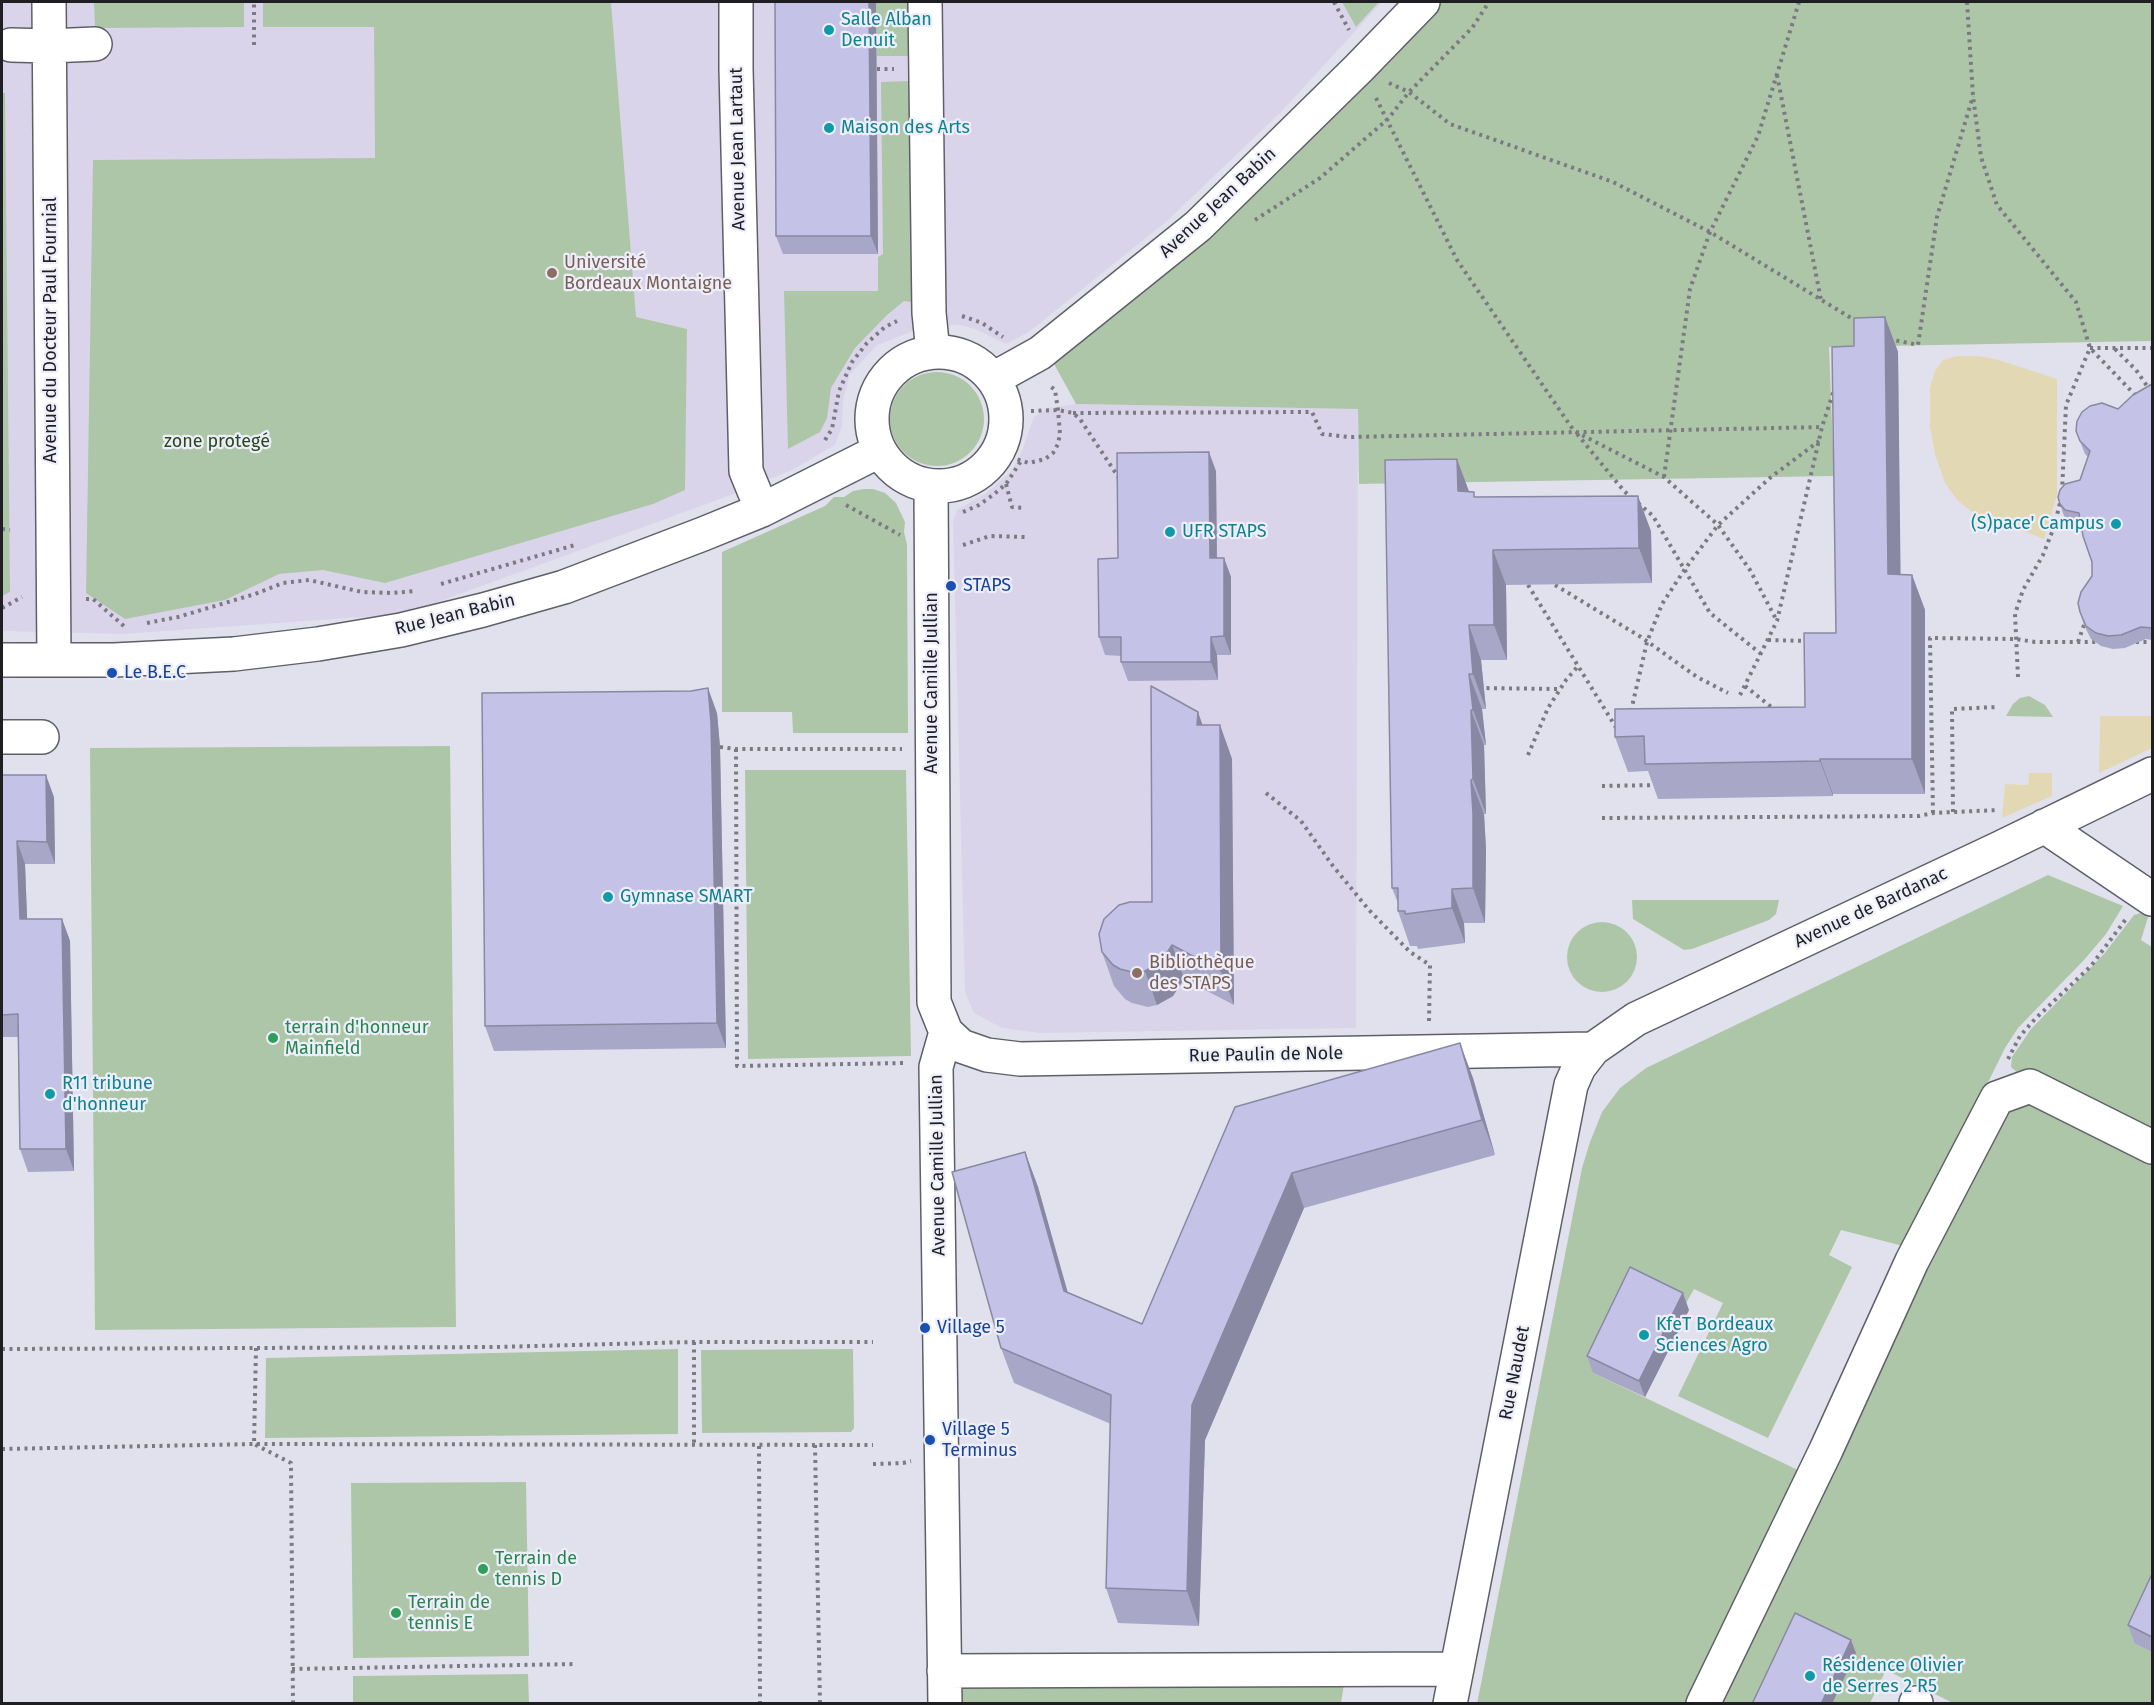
<!DOCTYPE html>
<html>
<head>
<meta charset="utf-8">
<style>
  body { margin:0 }
  #map { position:relative; width:2154px; height:1705px; overflow:hidden; background:#e1e1ed; font-family:"Fira Sans",sans-serif }
  canvas { display:block }
  .frame { position:absolute; inset:0; border:3px solid #1f1e23; pointer-events:none }
</style>
</head>
<body>
<div id="map">
<canvas width="2154" height="1705"></canvas>
<div class="frame"></div>
</div>
<script>
const ctx = document.querySelector('canvas').getContext('2d');
ctx.lineJoin = 'round';
function paint(path, color) { ctx.fillStyle = color; ctx.fill(path, 'evenodd'); }
const toPath = rows => new Path2D(rows.map(r => 'M' + r).join(''));
function strokePath(path, color, width, dash) { ctx.strokeStyle = color; ctx.lineWidth = width; ctx.lineCap = dash ? 'butt' : 'round'; ctx.setLineDash(dash || []); ctx.stroke(path); }
function drawText(font, color, halo, rows, align = 'center') {
  ctx.font = font + ' "Fira Sans",sans-serif'; ctx.lineWidth = 4.5; ctx.setLineDash([]); ctx.textBaseline = 'middle'; ctx.strokeStyle = halo; ctx.fillStyle = color; for (const [text, x, y, turn = 0] of rows) {
    ctx.save(); ctx.translate(x, y); ctx.rotate((+turn || 0) * Math.PI / 180); ctx.textAlign = isNaN(turn) ? turn : align; if (halo) ctx.strokeText(text, 0, 0); ctx.fillText(text, 0, 0); ctx.restore();
  }
}
paint(toPath([
  [2,2,1382,2,1281,112,1167,221,1029,332,1006,344,975,329,961,325,926,326,877,345,850,374,843,401,842,426,835,445,792,470,731,495,405,614,123,634,2,631],
  [1076,404,1358,409,1356,1028,1040,1033,1002,1028,974,1013,965,992,953,522,957,510,988,492,1011,471,1020,456,1034,417,1048,408]
]), '#dad4ea');
paint(toPath([
  [94,2,244,2,244,27,95,28],
  [263,2,611,2,636,317,687,329,685,490,653,504,385,583,323,570,279,574,225,600,125,619,86,593,93,160,375,158,374,27,263,27],
  [876,2,909,2,909,56,877,56],
  [1342,2,1379,2,1356,27],
  [1436,2,2152,2,2152,341,1829,347,1834,476,1359,484,1358,409,1076,404,1053,362],
  [911,81,911,302,904,301,887,315,855,348,831,388,827,418,820,432,788,449,784,291,878,291,878,257,883,254,881,82],
  [2,93,5,93,10,592,2,596],
  '890 419a47 47 0 1 1 94 0a47 47 0 1 1-94 0Z',
  [864,489,873,489,885,493,896,503,905,522,904,532,907,544,908,733,793,733,792,712,722,712,722,552,825,506,834,497,844,497,853,491],
  [2029,696,2045,705,2053,717,2006,716,2013,704,2020,698],
  [450,746,456,1327,95,1330,90,748],
  [745,770,906,770,911,1056,748,1059],
  [2048,875,2123,906,2106,934,2084,960,2018,1028,2005,1048,1907,1247,1841,1230,1829,1255,1852,1267,1768,1438,1678,1396,1723,1303,1694,1289,1684,1307,1593,1373,1798,1470,1688,1703,1477,1704,1582,1168,1590,1142,1602,1112,1620,1088,1646,1068],
  [1632,900,1779,900,1776,914,1769,920,1692,949,1684,950,1633,919],
  [2141,913,2149,914,2141,940,2152,947,2152,1138,2018,1073,2011,1067,2012,1057,2031,1029,2104,954,2134,915],
  '1567 957a35 35 0 1 1 70 0a35 35 0 1 1-70 0Z',
  [2018,1103,2031,1105,2152,1164,2152,1607,2135,1644,2152,1652,2152,1703,1953,1703,1886,1670,1870,1703,1710,1704,1995,1118],
  [678,1349,678,1434,265,1438,266,1358],
  [853,1349,854,1428,851,1432,702,1433,701,1350],
  [526,1482,529,1656,353,1658,351,1483],
  [528,1674,529,1703,353,1703,353,1676],
  [960,1679,1344,1684,1341,1703,959,1704]
]), '#aec6a8');
paint(toPath([
  [1957,356,1977,356,1996,359,2057,379,2057,495,2044,539,1971,511,1958,501,1945,483,1935,455,1930,426,1930,388,1935,371,1943,360],
  [2100,716,2152,716,2152,748,2099,773],
  [2029,773,2052,773,2052,796,2002,818,2005,784,2028,785]
]), '#e2d9b4');
const minor = toPath([
  [49,2,54,659],
  [736,2,736,69,746,471,762,510],
  [925,2,929,313,933,352],
  [11,45,49,46,95,44],
  '872 419a67 67 0 1 1 134 0a67 67 0 1 1-134 0Z',
  [993,379,1040,353,1198,226,1359,68,1423,2],
  [931,486,934,1002,946,1032,961,1046,987,1055,1020,1059,1593,1049],
  [2,660,114,660,234,654,318,644,401,630,483,610,564,587,703,534,762,510,879,451],
  [2,737,42,737],
  [2044,826,2152,899],
  [944,1671,1457,1669],
  [945,1704,936,1067,946,1032],
  [1450,1704,1571,1085,1579,1067,1593,1049,1636,1019,1998,849,2152,774],
  [1703,1704,1826,1450,1912,1261,1997,1098,2030,1086,2152,1147],
  [1916,1704,1916,1703]
]);
strokePath(minor, '#5f5f69', 36);
strokePath(toPath([
  [1334,2,1349,30],
  [1967,2,1973,96,1981,157,1997,205,2076,302,2090,348,2137,397],
  [254,45,254,2],
  [877,69,894,69],
  [1777,75,1821,300],
  [1389,83,1409,92,1450,124,1613,182,1710,232,1856,321],
  [1376,98,1457,260,1574,431,1664,477,1718,525,1750,570,1777,621],
  [1255,220,1320,178,1388,119,1409,92,1472,28,1489,2],
  [962,316,982,323,1003,337],
  [1889,339,1918,345,1937,217,1973,96],
  [2090,348,2152,348],
  [2115,349,2136,370,2152,393],
  [1031,411,1058,410,1073,413,1080,419,1119,478],
  [1073,413,1312,412,1322,434,1349,437,1822,427],
  [1577,434,1624,491,1632,498],
  [825,440,832,429,839,391,852,362,867,343,885,327,897,321],
  [996,453,1029,463,1045,459,1053,453,1058,444,1060,434,1058,410,1055,390,1048,384],
  [1664,477,1690,289,1710,232,1758,136,1799,2],
  [1006,484,1012,507,1025,508],
  [2062,492,2066,405,2090,348],
  [1638,503,1653,516,1710,613,1761,654],
  [846,505,900,535],
  [963,512,979,505,993,495,1006,484,1021,461],
  [2,529,10,530],
  [963,545,990,536,1025,537],
  [441,584,575,545],
  [1528,585,1617,729],
  [1555,585,1641,637,1697,677,1728,693],
  [86,599,93,599,125,627],
  [2,608,22,597],
  [147,623,178,617,255,594,283,583,309,580,362,592,393,593,414,591],
  [1768,640,1808,641],
  [2078,642,2084,625],
  [2136,642,2152,642],
  [2018,677,2015,614,2023,590,2043,555,2054,527,2061,499],
  [1745,686,1775,710],
  [1479,688,1559,689],
  [1740,695,1777,621,1822,427,1834,390],
  [1631,711,1647,642,1662,604,1685,569,1718,525,1771,477,1819,441],
  [720,747,736,749,902,749],
  [736,749,737,1066,905,1063],
  [1528,755,1548,708,1566,680,1579,665],
  [1602,786,1657,785],
  [1266,793,1301,821,1333,866,1369,910,1410,952,1430,965,1429,1021],
  [1953,812,1952,709,1998,707],
  [1933,813,1930,638,2016,639,2035,642,2096,642],
  [1602,818,1919,816,1933,813,1998,810],
  [2008,1059,2020,1036,2035,1019,2091,966,2126,919],
  [694,1342,694,1446],
  [256,1348,254,1444,291,1463,293,1704],
  [2,1349,495,1347,694,1342,873,1342],
  [815,1445,820,1704],
  [759,1446,760,1704],
  [2,1449,254,1444,873,1445],
  [873,1464,903,1463,911,1461],
  [292,1669,577,1664]
]), '#7b7a83', 4, [3, 4.5]);
strokePath(minor, '#fff', 33);
paint(toPath([
  [876,2,878,254,783,254,776,236],
  [1885,317,1898,352,1900,575,1912,575,1925,610,1925,794,1833,794,1833,796,1658,799,1648,771,1628,772,1615,737,1805,707,1836,633,1854,346],
  [2152,384,2152,640,2146,639,2125,648,2113,649,2101,646,2091,639,2084,625,2080,612,2092,576,2092,562,2081,525,2069,522,2064,516,2060,504,2080,480,2088,457,2085,454,2076,431,2118,409],
  [1216,471,1217,558,1224,558,1231,577,1231,655,1217,655,1218,680,1128,681,1121,662,1121,656,1105,655,1099,637,1118,558],
  [1469,491,1475,497,1651,531,1652,583,1506,585,1507,660,1481,660,1486,709,1482,709,1486,745,1484,745,1486,814,1484,814,1486,849,1485,923,1464,923,1465,943,1418,949,1417,946,1410,946,1398,911,1398,903,1392,888],
  [717,713,720,747,726,1048,494,1051,485,1026],
  [1202,725,1220,725,1232,759,1234,1005,1184,979,1173,996,1157,1005,1148,1007,1132,1003,1125,999,1114,986,1102,952,1152,902],
  [2,775,54,797,55,864,25,864,27,919,62,919,70,941,74,1171,28,1172,20,1149,18,1037,2,1037],
  [1473,1078,1495,1155,1304,1208,1205,1440,1199,1626,1118,1623,1106,1588,1111,1424,1014,1383,1001,1348,1025,1152,1038,1187,1067,1292,1142,1324,1235,1107],
  [1689,1310,1645,1397,1593,1373,1587,1356],
  [2152,1574,2152,1652,2135,1644,2128,1625]
]), '#a9a7c7');
paint(toPath([
  [869,2,876,2,878,254,871,236],
  [1885,317,1898,352,1901,609,1888,574],
  [1209,452,1216,471,1217,577,1210,558],
  [1457,459,1470,494,1458,491],
  [1638,496,1651,531,1652,583,1639,548],
  [1493,550,1506,585,1507,660,1494,625],
  [1224,558,1231,577,1231,655,1224,636],
  [1912,575,1925,610,1925,794,1912,759],
  [1469,625,1481,660,1486,709,1473,674],
  [1211,637,1217,655,1218,680,1211,662],
  [1469,674,1482,709,1486,745,1473,710],
  [708,688,717,713,720,747,726,1048,717,1023],
  [1471,710,1484,745,1486,814,1473,779],
  [1198,712,1210,746,1197,725],
  [1220,725,1232,759,1234,1005,1221,971],
  [1820,759,1833,794,1833,796,1820,761],
  [46,775,54,797,55,864,47,842],
  [1471,780,1484,814,1486,849,1485,923,1473,888],
  [17,841,25,864,28,942,20,919],
  [1452,889,1464,923,1465,943,1452,908],
  [62,919,70,941,74,1171,66,1149],
  [1172,945,1184,979,1173,996,1157,1005,1145,971],
  [1460,1043,1473,1078,1495,1155,1482,1120],
  [1025,1152,1038,1187,1077,1325,1064,1291],
  [1292,1173,1304,1208,1205,1440,1199,1626,1187,1591,1192,1405],
  [1683,1293,1689,1310,1645,1397,1639,1381],
  [1851,1640,1856,1653,1832,1704,1821,1704]
]), '#8988a2');
const building = toPath([
  [775,2,869,2,871,236,776,236,775,2],
  [1885,317,1888,574,1912,575,1912,759,1820,759,1820,761,1645,764,1644,736,1615,737,1615,709,1805,707,1804,633,1836,633,1832,347,1854,346,1854,318,1885,317],
  [2152,384,2152,628,2141,627,2121,635,2108,636,2096,633,2086,626,2080,612,2078,603,2081,592,2092,576,2092,562,2083,536,2079,513,2065,510,2060,504,2058,497,2060,490,2065,484,2080,480,2090,451,2080,441,2076,431,2077,421,2082,412,2090,406,2102,403,2118,409,2133,395,2152,384],
  [1209,452,1210,558,1224,558,1224,636,1211,637,1211,662,1121,662,1121,637,1099,637,1098,559,1118,558,1117,453,1209,452],
  [1457,459,1458,491,1474,492,1474,497,1638,496,1639,548,1493,550,1494,625,1469,625,1473,674,1469,674,1473,710,1471,710,1473,779,1471,780,1473,814,1473,888,1452,889,1452,908,1405,914,1405,911,1398,911,1398,888,1392,888,1385,460,1457,459],
  [1151,686,1198,712,1197,725,1220,725,1221,971,1172,945,1161,962,1145,971,1136,973,1120,969,1113,965,1102,952,1099,934,1104,919,1119,905,1130,902,1152,902,1151,686],
  [708,688,711,722,717,1023,485,1026,482,693,691,691,708,688],
  [2,775,46,775,47,842,17,841,20,919,62,919,66,1149,20,1149,18,1014,2,1015,2,775],
  [1460,1043,1482,1120,1292,1173,1192,1405,1187,1591,1106,1588,1111,1395,1001,1348,952,1172,1025,1152,1064,1291,1142,1324,1235,1107,1460,1043],
  [1630,1267,1683,1293,1639,1381,1587,1356,1630,1267],
  [2152,1574,2152,1637,2128,1625,2152,1574],
  [1795,1613,1851,1640,1821,1704,1752,1704,1795,1613]
]);
paint(building, '#c4c2e7');
strokePath(building, '#8988a2', 1.5);
for (const [x, y, r, color] of [
  [829,30,6,"#0f9aa8"],
  [829,128,6,"#0f9aa8"],
  [552,273,6,"#8d6e63"],
  [2116,524,6,"#0f9aa8"],
  [1170,532,6,"#0f9aa8"],
  [951,586,6,"#1a4fb4"],
  [112,673,6,"#1a4fb4"],
  [608,897,6,"#0f9aa8"],
  [1137,973,6,"#8d6e63"],
  [273,1038,6,"#2e9e5b"],
  [50,1094,6,"#0f9aa8"],
  [925,1328,6,"#1a4fb4"],
  [1644,1335,6,"#0f9aa8"],
  [930,1440,6,"#1a4fb4"],
  [483,1569,6,"#2e9e5b"],
  [396,1613,6,"#2e9e5b"],
  [1810,1676,6,"#0f9aa8"]
]) { const dot = new Path2D(); dot.arc(x, y, r, 0, 2 * Math.PI); ctx.fillStyle = color; ctx.fill(dot); strokePath(dot, '#eeeefa', 2); }
drawText('18px', '#0d838f', '#eeeefa', [
  ["Salle Alban",841,20],
  ["Denuit",841,41],
  ["Maison des Arts",841,128],
  ["(S)pace' Campus",2104,524,"right"],
  ["UFR STAPS",1182,532],
  ["Gymnase SMART",620,897],
  ["R11 tribune",62,1084],
  ["d'honneur",62,1105],
  ["KfeT Bordeaux",1656,1325],
  ["Sciences Agro",1656,1346],
  ["Résidence Olivier",1822,1666],
  ["de Serres 2 R5",1822,1687]
], 'left');
drawText('18px', '#1f1e23', '#eeeefa', [
  ["Avenue Jean Lartaut",738,149,-91],
  ["Avenue Jean Babin",1218,203,-43],
  ["Avenue du Docteur Paul Fournial",51,330,-90],
  ["Rue Jean Babin",455,615,-14],
  ["Avenue Camille Jullian",932,683,-90],
  ["Avenue de Bardanac",1871,908,-25],
  ["Rue Paulin de Nole",1266,1055,-1],
  ["Avenue Camille Jullian",938,1165,-91],
  ["Rue Naudet",1515,1373,-79]
]);
drawText('18px', '#785e54', '#eeeefa', [
  ["Université",564,263],
  ["Bordeaux Montaigne",564,284],
  ["Bibliothèque",1149,963],
  ["des STAPS",1149,984]
], 'left');
drawText('18px', '#27491d', '#eeeefa', [
  ["zone protegé",217,442]
]);
drawText('18px', '#164399', '#eeeefa', [
  ["STAPS",963,586],
  ["Le B.E.C",124,673],
  ["Village 5",937,1328],
  ["Village 5",942,1430],
  ["Terminus",942,1451]
], 'left');
drawText('18px', '#27864d', '#eeeefa', [
  ["terrain d'honneur",285,1028],
  ["Mainfield",285,1049],
  ["Terrain de",495,1559],
  ["tennis D",495,1580],
  ["Terrain de",408,1603],
  ["tennis E",408,1624]
], 'left');
</script>
</body>
</html>
